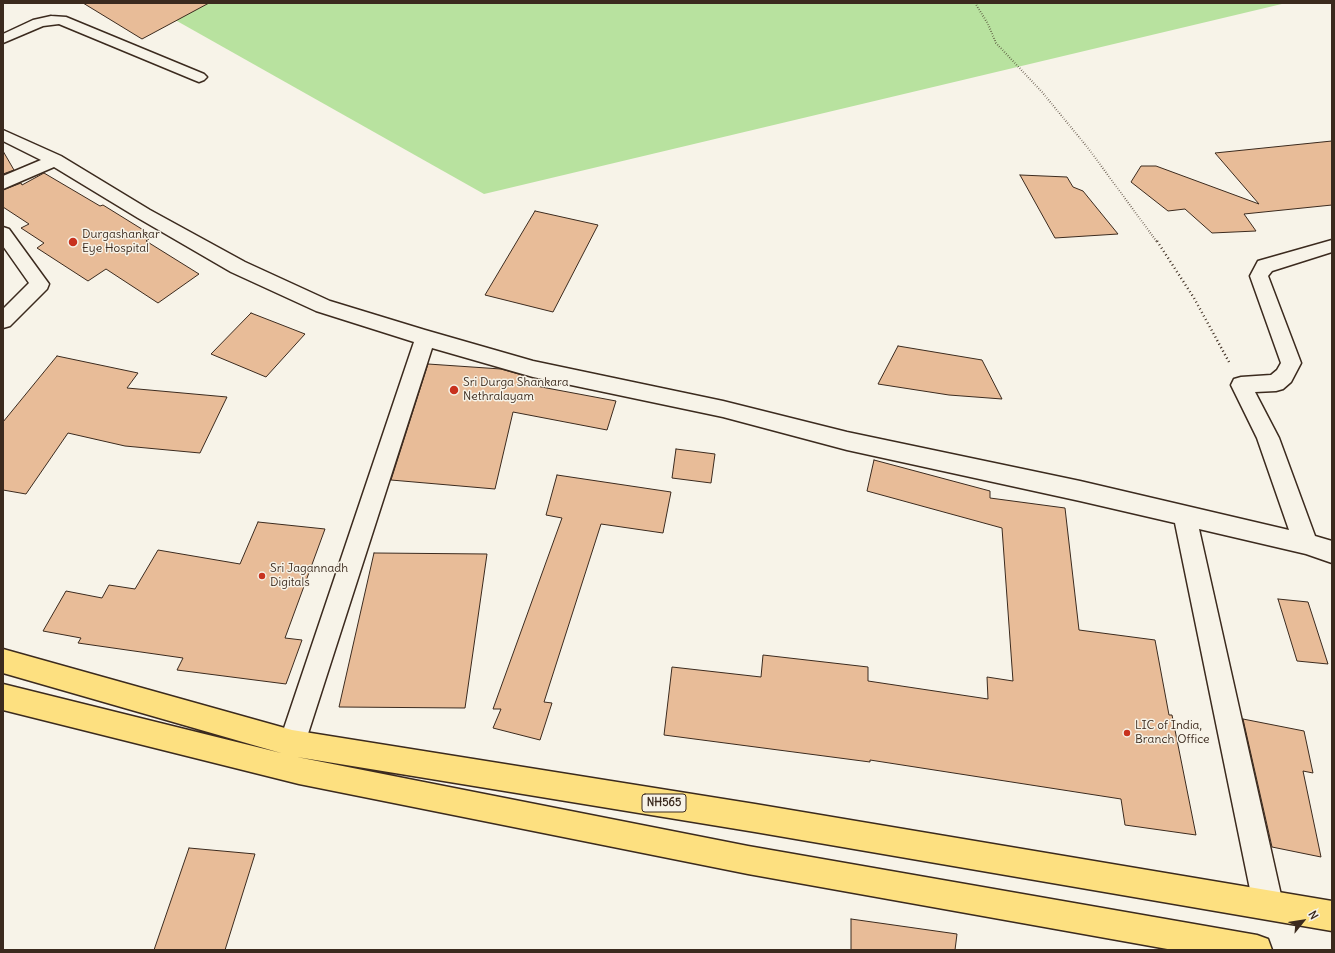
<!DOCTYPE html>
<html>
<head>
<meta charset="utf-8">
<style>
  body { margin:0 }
  #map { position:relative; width:1335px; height:953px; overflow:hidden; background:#f7f3e8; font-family:Delius,sans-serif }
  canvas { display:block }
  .frame { position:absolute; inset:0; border:4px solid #3b2a1e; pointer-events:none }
  .north { position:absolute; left:1283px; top:901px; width:40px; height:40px; -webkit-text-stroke:3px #f7f3e8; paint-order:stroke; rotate:60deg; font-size:11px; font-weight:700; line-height:16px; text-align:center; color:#3b2a1e }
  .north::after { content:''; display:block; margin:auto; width:14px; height:18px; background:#3b2a1e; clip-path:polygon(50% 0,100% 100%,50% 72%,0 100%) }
</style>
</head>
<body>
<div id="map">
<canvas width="1335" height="953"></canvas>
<div class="frame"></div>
<div class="north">N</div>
</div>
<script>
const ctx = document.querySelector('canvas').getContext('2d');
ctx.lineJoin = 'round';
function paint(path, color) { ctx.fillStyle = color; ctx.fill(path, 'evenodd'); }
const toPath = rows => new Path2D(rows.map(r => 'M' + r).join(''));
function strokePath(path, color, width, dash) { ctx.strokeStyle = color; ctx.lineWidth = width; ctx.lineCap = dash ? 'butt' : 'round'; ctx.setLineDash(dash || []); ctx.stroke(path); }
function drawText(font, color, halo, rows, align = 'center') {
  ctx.font = font + ' Delius,sans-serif'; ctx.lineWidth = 3; ctx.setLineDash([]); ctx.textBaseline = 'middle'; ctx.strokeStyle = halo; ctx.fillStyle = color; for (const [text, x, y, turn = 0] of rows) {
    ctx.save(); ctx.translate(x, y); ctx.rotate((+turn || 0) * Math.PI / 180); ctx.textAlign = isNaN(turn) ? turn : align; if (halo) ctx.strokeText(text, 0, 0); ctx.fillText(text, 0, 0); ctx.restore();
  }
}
paint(toPath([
  [145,3,1286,3,484,194]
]), '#b8e29f');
const building = toPath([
  [83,3,209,3,142,39,83,3],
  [1332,141,1332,205,1244,214,1256,231,1212,233,1185,209,1168,211,1131,182,1141,166,1156,166,1259,204,1215,153,1332,141],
  [3,151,14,170,3,174,3,151],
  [44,173,100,206,103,205,153,236,146,241,199,274,158,303,106,269,88,281,37,248,44,243,21,228,29,224,3,207,3,190,21,183,22,185,44,173],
  [1020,175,1067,177,1073,187,1083,191,1118,234,1055,238,1020,175],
  [535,211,598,225,553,312,485,295,535,211],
  [251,313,305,334,266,377,211,354,251,313],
  [898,346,982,360,1002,399,949,395,878,384,898,346],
  [57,356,138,373,127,388,227,397,200,453,125,446,68,433,26,494,3,490,3,422,57,356],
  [428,364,501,369,522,375,520,383,616,401,607,430,513,412,495,489,391,480,428,364],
  [676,449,715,454,711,483,672,478,676,449],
  [874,460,990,491,990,498,1065,508,1079,630,1155,640,1169,715,1172,715,1196,835,1125,825,1121,799,870,760,870,762,664,735,672,667,761,677,763,655,868,667,868,681,988,699,987,677,1013,681,1002,528,867,491,874,460],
  [557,475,671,492,663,533,601,524,544,702,552,703,540,740,493,728,501,709,493,709,562,518,546,515,557,475],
  [258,522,325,529,285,638,302,640,286,684,177,670,183,658,78,643,81,638,43,631,66,591,102,598,109,585,135,589,158,550,240,564,258,522],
  [374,553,487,554,465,708,339,707,374,553],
  [1278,599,1308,602,1328,664,1297,661,1278,599],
  [1243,719,1304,731,1313,773,1303,771,1321,857,1272,847,1243,719],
  [189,848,255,854,225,950,154,950,189,848],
  [851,919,957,934,955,950,851,950,851,919]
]);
paint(building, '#e8bc98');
strokePath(building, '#3b2a1e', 1);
const street = toPath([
  [51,16,66,17,204,74,207,77,204,80,199,82,194,80,59,24,43,26,3,43,3,34,33,20,51,16],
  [3,130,61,156,150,210,245,262,330,301,425,330,533,361,723,401,847,432,1080,481,1289,530,1257,438,1231,385,1234,379,1241,377,1271,375,1277,370,1281,363,1250,276,1258,261,1332,240,1332,252,1272,271,1268,276,1301,363,1291,382,1283,389,1276,391,1255,392,1279,438,1315,536,1332,541,1332,563,1306,554,1199,529,1283,904,1278,914,1268,919,1258,914,1253,904,1175,523,1080,501,847,450,723,417,533,377,432,348,305,743,301,752,292,756,283,752,279,743,414,342,316,311,231,272,138,218,54,167,3,189,3,176,41,160,3,141,3,130],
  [3,227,9,229,49,284,47,289,10,326,3,328,3,309,29,283,3,246,3,227]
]);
const highway = toPath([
  [3,649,292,730,755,804,1332,901,1332,931,755,832,297,757,748,846,1257,935,1268,939,1272,950,1173,950,748,874,299,784,3,710,3,684,281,753,3,673,3,649]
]);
strokePath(street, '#3b2a1e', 3);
strokePath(highway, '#3b2a1e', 3);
strokePath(toPath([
  [975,3,988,24,996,43,1042,92,1088,148,1157,242]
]), '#3b2a1e', 2, [0.5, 2]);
strokePath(toPath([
  [1157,241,1194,298,1229,362]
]), '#3b2a1e', 2.5, [1, 3]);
paint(street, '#f7f3e8');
paint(highway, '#fde080');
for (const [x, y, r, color] of [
  [73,242,5,"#c8321e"],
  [454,390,5,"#c8321e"],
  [262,576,4,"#c8321e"],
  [1127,733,4,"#c8321e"]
]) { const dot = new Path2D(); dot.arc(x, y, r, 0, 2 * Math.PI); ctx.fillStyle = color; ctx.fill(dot); strokePath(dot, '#f7f3e8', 1.5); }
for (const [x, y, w] of [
  [664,803,44]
]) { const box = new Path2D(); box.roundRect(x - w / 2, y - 9, w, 18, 3); ctx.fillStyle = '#f7f3e8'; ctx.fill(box); strokePath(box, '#3b2a1e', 1); }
drawText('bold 11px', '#3b2a1e', null, [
  ["NH565",664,803]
]);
drawText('12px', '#3b2a1e', '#f7f3e8', [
  ["Durgashankar",82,235],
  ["Eye Hospital",82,249],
  ["Sri Durga Shankara",463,383],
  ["Nethralayam",463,397],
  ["Sri Jagannadh",270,569],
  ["Digitals",270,583],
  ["LIC of India,",1135,726],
  ["Branch Office",1135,740]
], 'left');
</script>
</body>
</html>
